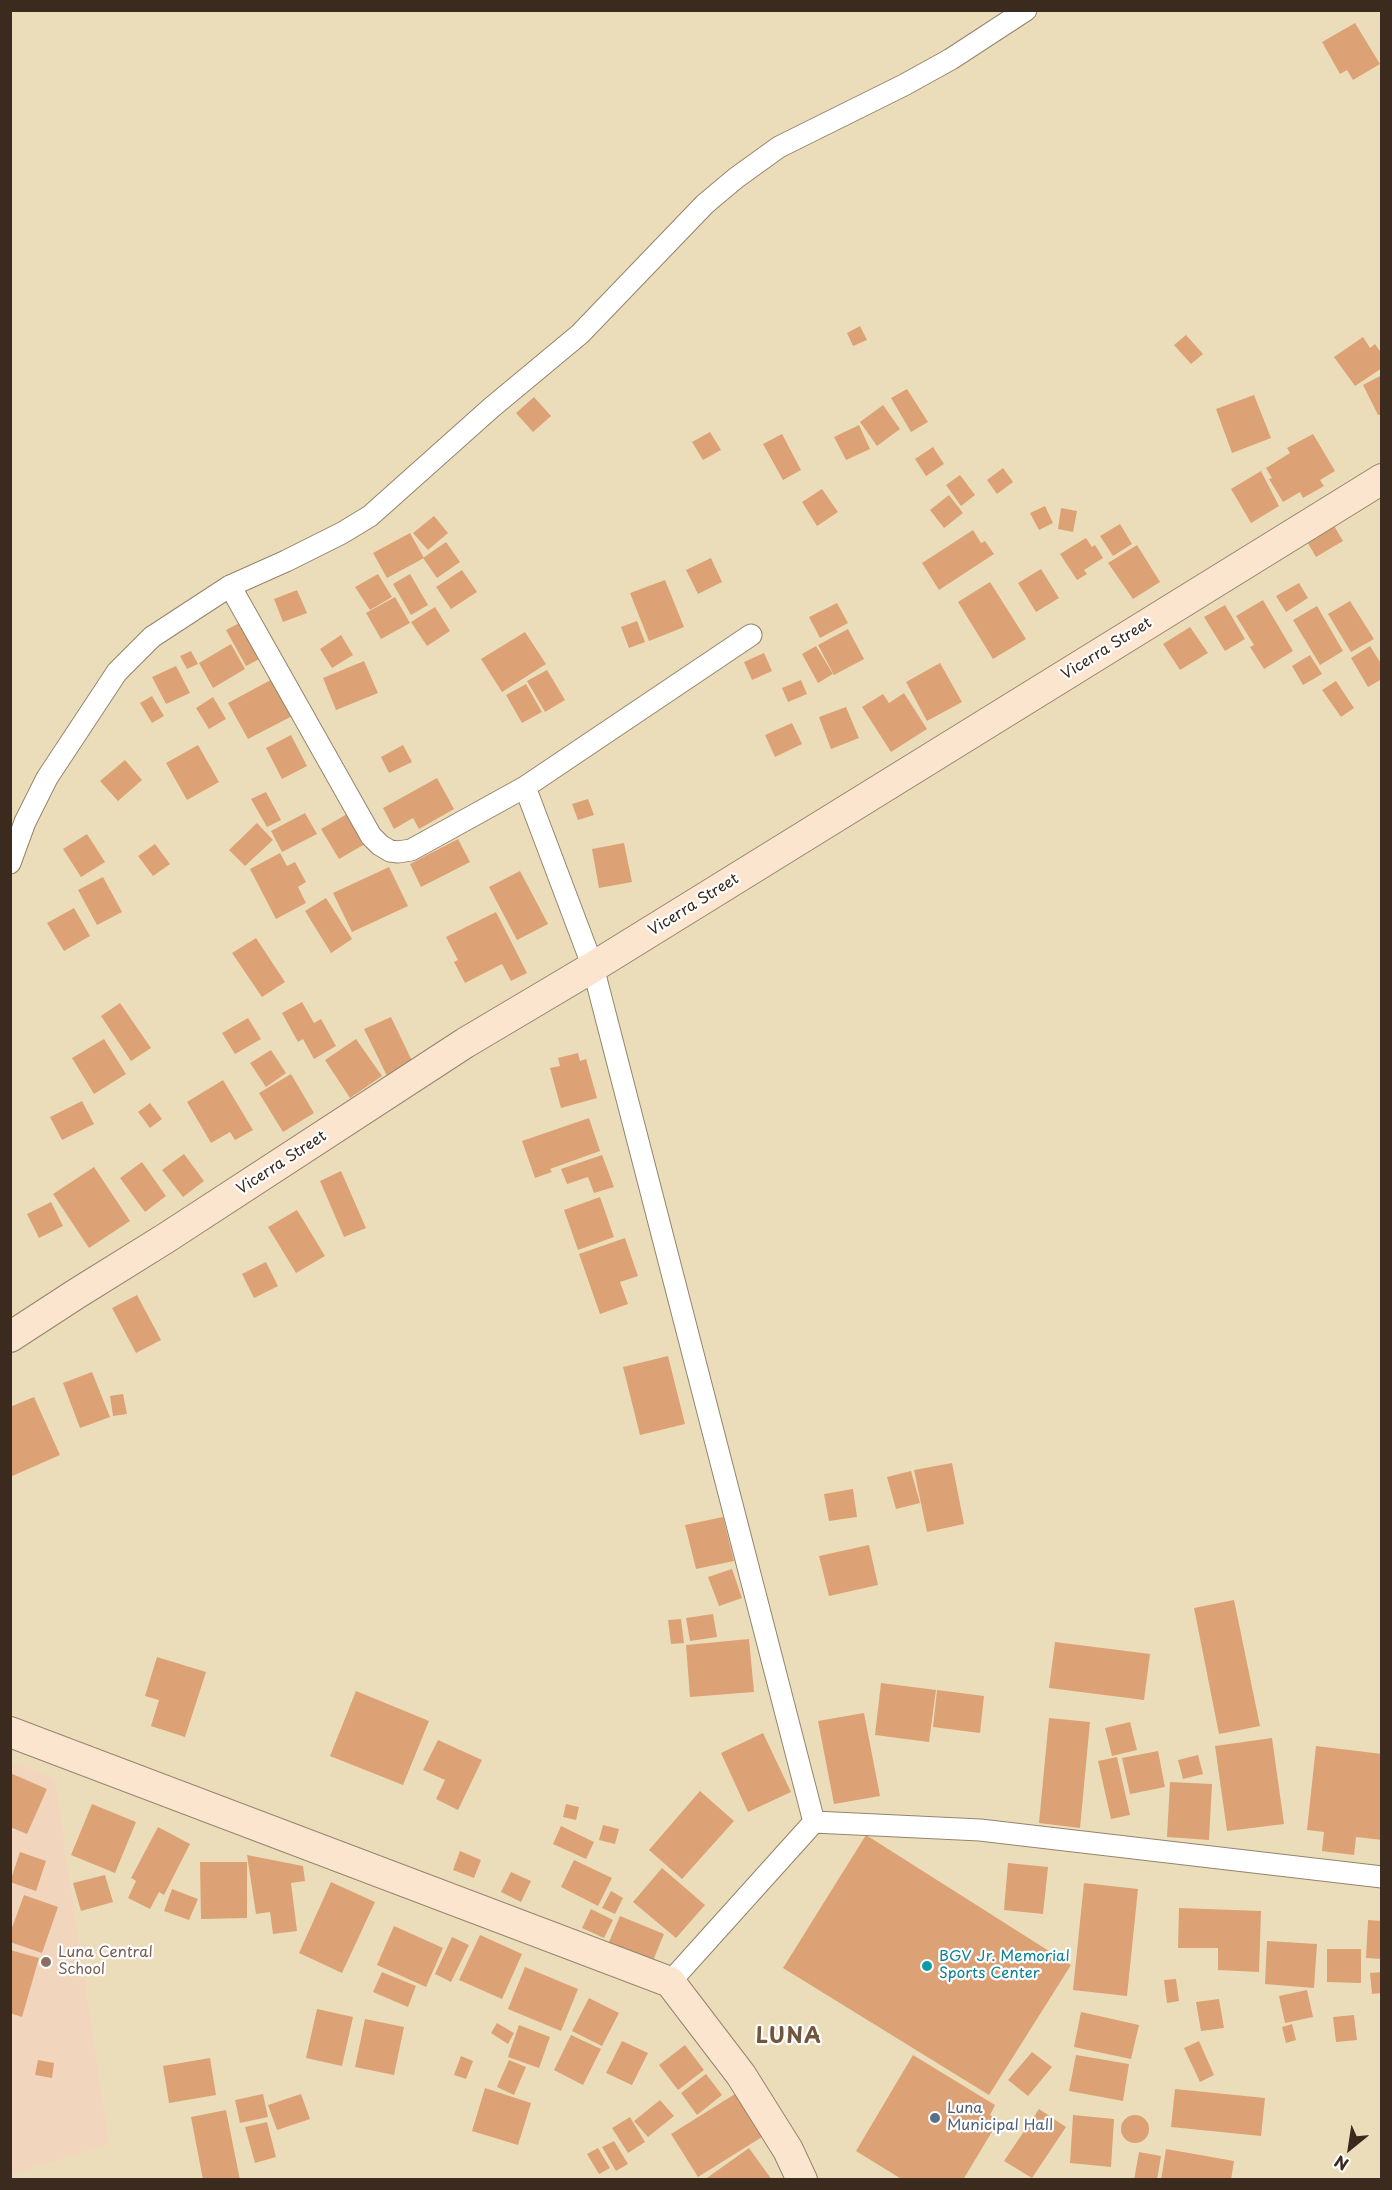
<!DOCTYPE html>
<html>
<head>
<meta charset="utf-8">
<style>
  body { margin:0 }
  #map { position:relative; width:1392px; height:2190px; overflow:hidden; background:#ecddba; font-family:"Playpen Sans",sans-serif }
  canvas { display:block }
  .frame { position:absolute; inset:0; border:12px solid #3b2a1e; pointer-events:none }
  .north { position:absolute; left:1320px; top:2118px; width:60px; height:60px; -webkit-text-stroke:4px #fff; paint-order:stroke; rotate:210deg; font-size:16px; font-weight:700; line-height:24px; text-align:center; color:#3b2a1e }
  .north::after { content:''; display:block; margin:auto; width:21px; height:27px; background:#3b2a1e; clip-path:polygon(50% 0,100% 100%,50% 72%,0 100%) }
</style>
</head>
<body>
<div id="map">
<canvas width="1392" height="2190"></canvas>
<div class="frame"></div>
<div class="north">N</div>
</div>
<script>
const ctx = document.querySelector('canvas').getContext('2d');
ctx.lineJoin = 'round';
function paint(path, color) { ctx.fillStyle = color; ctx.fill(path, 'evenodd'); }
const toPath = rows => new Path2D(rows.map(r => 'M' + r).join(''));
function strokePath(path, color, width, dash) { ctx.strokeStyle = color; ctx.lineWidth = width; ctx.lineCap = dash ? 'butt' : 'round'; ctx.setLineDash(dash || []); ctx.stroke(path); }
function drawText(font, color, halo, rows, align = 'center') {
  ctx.font = font + ' "Playpen Sans",sans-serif'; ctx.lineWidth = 4.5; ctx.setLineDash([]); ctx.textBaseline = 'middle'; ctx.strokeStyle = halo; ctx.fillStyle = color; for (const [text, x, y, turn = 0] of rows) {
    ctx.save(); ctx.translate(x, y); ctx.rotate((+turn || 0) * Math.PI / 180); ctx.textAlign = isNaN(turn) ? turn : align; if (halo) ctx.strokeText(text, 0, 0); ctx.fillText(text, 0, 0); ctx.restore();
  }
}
paint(toPath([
  [10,1761,55,1779,109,2144,11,2175]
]), '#f2d5bd');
paint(toPath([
  [1355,23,1380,64,1353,80,1347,70,1340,74,1322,42],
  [860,326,867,340,853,346,847,333],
  [1186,335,1203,354,1191,364,1174,345],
  [1363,337,1370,348,1375,344,1382,354,1382,368,1355,386,1334,357],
  [1382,375,1382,414,1378,415,1363,385],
  [907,389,928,422,911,432,891,398],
  [1254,395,1271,438,1232,453,1216,409],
  [534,397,551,416,533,432,516,413],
  [883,405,900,429,877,446,860,422],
  [859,425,870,449,846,460,834,437],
  [710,432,721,450,703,460,692,442],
  [782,434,801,470,783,480,763,444],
  [1313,434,1335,471,1320,480,1324,486,1303,498,1300,492,1283,502,1269,479,1272,478,1266,468,1290,453,1287,448],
  [933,447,944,464,926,476,915,459],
  [1003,468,1013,482,997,494,987,480],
  [1261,471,1279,506,1251,523,1231,489],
  [960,475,975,495,961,506,946,485],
  [822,489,838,512,817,526,802,502],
  [949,495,963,513,944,528,930,510],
  [1045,506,1053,523,1039,530,1030,513],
  [1061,508,1077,511,1073,532,1058,529],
  [434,516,448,533,428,550,413,533],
  [1120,524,1132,544,1113,556,1100,536],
  [1333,524,1343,541,1316,557,1306,540],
  [973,530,981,543,985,541,994,554,939,590,922,563],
  [410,533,424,558,387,578,373,553],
  [1086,538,1092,547,1095,545,1103,558,1084,570,1087,574,1077,580,1060,554],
  [446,542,460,562,437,578,423,558],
  [1137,545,1160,582,1133,599,1108,563],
  [711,558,722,582,698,594,686,570],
  [1041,569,1059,598,1036,612,1018,583],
  [462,570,477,592,451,609,436,587],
  [378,574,392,597,370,610,355,587],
  [410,574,428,605,411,615,393,584],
  [665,580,684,627,649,641,630,593],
  [990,582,1026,639,993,659,958,602],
  [1299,583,1308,598,1286,612,1276,596],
  [297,590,307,613,283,622,274,599],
  [395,597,410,623,381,639,366,613],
  [1263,600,1293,651,1264,669,1250,647,1254,645,1236,616],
  [1350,601,1374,639,1351,652,1328,614],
  [837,603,848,623,820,638,809,617],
  [1225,605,1245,639,1225,651,1204,617],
  [1317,606,1343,651,1320,665,1293,620],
  [435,607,450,631,427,646,411,622],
  [247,619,267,655,246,666,226,630],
  [637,621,645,642,629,648,621,627],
  [1190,627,1208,653,1180,670,1163,644],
  [848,629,864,659,834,675,818,645],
  [525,632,546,664,502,692,481,659],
  [341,635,353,655,332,668,320,649],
  [231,644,245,669,213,688,199,663],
  [816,646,833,674,818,683,802,654],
  [1370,646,1382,665,1382,679,1368,687,1351,658],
  [191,651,198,664,187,669,180,656],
  [764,653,772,671,752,680,744,662],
  [1310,655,1322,674,1303,685,1292,666],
  [364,661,378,693,336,710,323,678],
  [940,663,962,702,927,721,906,682],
  [176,666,190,693,166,704,152,677],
  [547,670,565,700,545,712,527,681],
  [278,676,298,713,248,739,228,703],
  [801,680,807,694,788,702,782,688],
  [1336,681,1354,708,1341,717,1322,690],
  [526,684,542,712,522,723,506,695],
  [904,693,927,729,891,752,862,707,883,694,889,703],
  [152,696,164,716,152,723,140,703],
  [213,697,226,719,209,729,196,708],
  [846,707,859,738,831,749,819,717],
  [792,723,802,744,775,757,765,735],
  [291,735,307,766,282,779,266,748],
  [198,745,219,782,187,800,166,763],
  [403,745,412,762,389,773,381,757],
  [125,760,142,780,118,801,100,781],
  [437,778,454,809,419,829,413,818,394,829,383,808],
  [266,792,281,820,267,827,251,799],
  [588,799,594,815,578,820,572,804],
  [354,810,372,840,339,859,321,829],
  [305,813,317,834,282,852,271,831],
  [257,823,273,840,245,866,229,850],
  [87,834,105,862,81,877,63,849],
  [458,839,470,862,421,887,410,864],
  [624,843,632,882,599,888,592,849],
  [155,844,170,864,153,876,138,856],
  [280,853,287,866,295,862,306,882,298,887,306,903,276,919,250,869],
  [389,867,408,906,352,932,333,893],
  [520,871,548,924,517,940,489,887],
  [103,877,122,912,97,925,78,890],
  [326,898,352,939,331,953,305,911],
  [74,908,90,936,64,951,47,923],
  [496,912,527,973,511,981,502,964,465,983,454,962,458,960,446,937],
  [256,938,285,982,262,997,232,953],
  [302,1002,314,1023,321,1019,336,1046,314,1059,303,1039,298,1042,282,1013],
  [120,1003,151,1048,131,1061,101,1016],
  [391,1017,414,1065,388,1078,364,1029],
  [248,1018,261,1039,235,1054,222,1033],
  [104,1039,126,1074,94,1094,72,1058],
  [356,1039,382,1076,350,1098,325,1060],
  [271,1050,286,1073,266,1087,250,1063],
  [578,1053,580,1061,586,1059,597,1098,561,1108,550,1068,560,1066,558,1058],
  [291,1074,314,1113,283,1132,259,1093],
  [223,1080,253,1130,235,1140,230,1132,211,1143,187,1102],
  [82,1101,94,1124,62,1140,50,1117],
  [150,1103,162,1119,150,1128,138,1112],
  [589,1118,600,1151,550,1169,552,1172,535,1178,522,1141],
  [184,1154,204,1181,183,1197,162,1170],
  [602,1155,614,1187,594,1193,588,1177,567,1184,561,1169],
  [142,1162,166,1196,145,1212,120,1178],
  [94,1167,130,1221,89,1248,53,1194],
  [341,1171,366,1228,344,1237,320,1181],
  [600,1197,614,1237,578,1250,564,1210],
  [51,1202,63,1226,39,1238,27,1214],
  [297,1210,325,1256,296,1273,268,1227],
  [625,1238,638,1276,620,1282,628,1304,600,1314,579,1254],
  [266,1262,278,1286,254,1298,242,1274],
  [137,1295,161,1340,136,1353,112,1308],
  [668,1356,685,1424,640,1435,623,1367],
  [92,1372,110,1417,80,1428,63,1383],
  [123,1394,127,1414,113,1416,110,1396],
  [34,1397,60,1455,10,1477,10,1407],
  [952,1463,964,1524,927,1532,914,1470],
  [911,1471,920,1503,896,1509,887,1477],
  [853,1489,857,1517,829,1521,824,1494],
  [723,1517,734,1561,696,1569,685,1525],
  [869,1545,878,1585,829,1596,819,1556],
  [732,1569,742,1598,719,1606,708,1577],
  [1234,1600,1260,1726,1219,1734,1194,1608],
  [713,1614,717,1637,690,1641,686,1618],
  [681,1619,684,1643,671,1644,668,1620],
  [749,1639,754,1692,690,1697,686,1645],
  [1055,1642,1150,1654,1144,1700,1049,1688],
  [157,1657,206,1672,185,1737,151,1726,159,1700,145,1696],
  [881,1683,936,1690,929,1742,875,1735],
  [937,1690,984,1696,980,1733,933,1727],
  [356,1691,429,1721,403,1785,330,1756],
  [864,1713,880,1796,834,1804,818,1721],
  [1049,1718,1090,1722,1080,1828,1039,1823],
  [1130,1722,1137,1750,1112,1756,1105,1728],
  [763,1733,791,1792,748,1812,721,1753],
  [1272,1738,1284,1824,1227,1831,1215,1746],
  [438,1740,482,1760,458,1810,436,1799,445,1780,423,1770],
  [1316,1746,1382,1754,1382,1840,1356,1837,1354,1855,1322,1851,1324,1832,1307,1830],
  [1158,1751,1165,1787,1130,1794,1122,1758],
  [1198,1755,1203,1774,1183,1779,1178,1760],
  [1117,1757,1130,1815,1111,1819,1098,1761],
  [10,1773,47,1789,27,1834,10,1827],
  [1170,1782,1212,1784,1209,1840,1167,1837],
  [700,1791,734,1821,682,1879,649,1850],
  [92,1804,136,1822,115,1873,71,1855],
  [566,1804,579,1807,576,1820,563,1817],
  [603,1825,619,1829,615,1844,599,1840],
  [561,1826,594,1842,586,1859,553,1844],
  [158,1827,190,1844,164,1895,159,1892,150,1909,128,1898,136,1881,131,1878],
  [866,1835,1071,1965,989,2095,783,1968],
  [460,1851,481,1860,474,1878,453,1870],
  [20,1852,46,1861,36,1891,10,1882],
  [247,1855,303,1866,305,1881,291,1883,297,1931,273,1934,270,1912,256,1914],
  [574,1860,612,1878,598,1906,561,1887],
  [200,1862,247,1862,247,1918,201,1919],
  [1008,1863,1048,1867,1043,1914,1004,1910],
  [662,1868,705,1905,676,1938,633,1902],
  [511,1872,531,1881,521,1902,501,1892],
  [105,1875,113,1902,81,1911,73,1883],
  [331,1882,375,1902,342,1973,299,1953],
  [1084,1883,1138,1889,1127,1996,1073,1990],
  [172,1889,198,1899,189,1920,164,1911],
  [611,1891,623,1898,615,1914,602,1908],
  [24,1895,58,1907,42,1953,10,1942,10,1933],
  [1179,1908,1261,1911,1259,1972,1218,1970,1218,1948,1178,1948],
  [591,1909,613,1920,604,1938,582,1928],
  [620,1916,664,1934,652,1963,608,1944],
  [1368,1920,1382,1921,1382,1959,1366,1958],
  [394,1926,443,1948,426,1987,377,1965],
  [480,1935,522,1954,502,1999,459,1980],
  [452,1937,469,1945,451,1982,435,1974],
  [1267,1941,1317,1944,1314,1988,1265,1984],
  [1327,1949,1361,1949,1361,1983,1327,1982],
  [10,1950,39,1958,22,2017,10,2013],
  [525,1967,578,1989,561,2031,508,2009],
  [382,1972,416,1986,408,2007,373,1992],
  [1382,1972,1382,1993,1372,1994,1370,1973],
  [1176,1979,1179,2001,1167,2003,1164,1980],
  [1307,1990,1313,2017,1285,2023,1279,1996],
  [589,1998,619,2013,602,2046,572,2031],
  [1219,1999,1224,2028,1201,2031,1196,2002],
  [317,2009,353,2017,342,2066,306,2058],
  [1081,2012,1139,2025,1131,2059,1074,2047],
  [1354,2015,1357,2040,1336,2042,1333,2017],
  [365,2019,404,2027,394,2075,355,2067],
  [497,2023,514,2033,508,2044,491,2033],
  [1292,2024,1296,2040,1286,2043,1282,2027],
  [519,2025,550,2037,539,2068,508,2057],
  [571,2035,601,2049,583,2085,554,2070],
  [622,2041,648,2053,632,2085,606,2073],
  [1199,2041,1214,2075,1200,2082,1184,2048],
  [685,2045,704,2070,678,2090,659,2065],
  [1032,2052,1052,2067,1028,2096,1008,2080],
  [913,2055,995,2105,990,2115,999,2120,963,2180,903,2180,856,2151],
  [1076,2055,1129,2064,1123,2101,1069,2091],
  [461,2056,473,2061,466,2079,454,2075],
  [210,2058,216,2095,169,2103,163,2066],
  [38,2060,54,2063,52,2078,35,2075],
  [509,2060,526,2067,514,2095,497,2087],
  [706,2074,722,2095,697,2115,681,2093],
  [485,2088,531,2103,518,2145,472,2131],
  [1175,2089,1265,2098,1261,2136,1171,2127],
  [263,2094,268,2117,240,2123,235,2100],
  [301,2094,310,2119,277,2130,268,2105],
  [735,2094,762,2137,698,2177,671,2134],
  [660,2100,674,2116,648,2137,634,2121],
  [1039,2109,1066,2127,1032,2178,1004,2161],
  [226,2110,240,2180,203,2180,191,2117],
  [1073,2115,1114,2119,1111,2167,1070,2163],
  '1121 2129a14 14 0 1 1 28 0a14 14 0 1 1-28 0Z',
  [630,2117,645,2142,628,2153,612,2128],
  [267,2122,276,2157,255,2163,245,2127],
  [614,2141,628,2164,616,2171,602,2147],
  [598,2148,610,2168,599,2174,587,2154],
  [749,2148,772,2180,704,2180],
  [1166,2149,1234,2161,1231,2180,1161,2180],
  [1139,2152,1161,2156,1157,2180,1134,2180]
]), '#dca275');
const street = toPath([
  [230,586,371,836,380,845,390,851,398,852,411,850,525,787,751,635],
  [525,787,593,967,814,1822],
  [10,863,25,822,47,778,117,672,152,637,230,586,286,561,342,533,370,516,491,408,580,334,705,204,736,178,779,147,904,85,951,59,1026,10],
  [670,1982,814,1822,980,1830,1382,1877]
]);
const secondary = toPath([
  [10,1337,76,1294,166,1238,465,1043,593,967,1382,479],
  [10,1732,670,1982,741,2075,788,2150,802,2180]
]);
strokePath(street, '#94846c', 23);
strokePath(secondary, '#94846c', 32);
strokePath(street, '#fff', 21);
strokePath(secondary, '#fce5cf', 30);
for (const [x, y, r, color] of [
  [46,1962,6,"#8d6e63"],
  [927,1966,6,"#0f9aa8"],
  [935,2118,6,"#5c6f8a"]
]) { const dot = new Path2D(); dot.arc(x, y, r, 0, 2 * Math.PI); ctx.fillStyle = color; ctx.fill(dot); strokePath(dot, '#fff', 2); }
drawText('15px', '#3b2a1e', '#fff', [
  ["Vicerra Street",1107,649,-32],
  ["Vicerra Street",694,905,-32],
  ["Vicerra Street",282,1163,-33]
]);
drawText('15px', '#785e54', '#fff', [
  ["Luna Central",58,1953],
  ["School",58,1970]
], 'left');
drawText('15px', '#0d838f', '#fff', [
  ["BGV Jr. Memorial",939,1957],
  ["Sports Center",939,1974]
], 'left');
drawText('15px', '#4e5e75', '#fff', [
  ["Luna",947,2109],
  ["Municipal Hall",947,2126]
], 'left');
ctx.letterSpacing = '1.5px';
drawText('bold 21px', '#73543c', '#fff', [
  ["LUNA",789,2037]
]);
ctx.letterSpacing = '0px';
</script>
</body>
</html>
